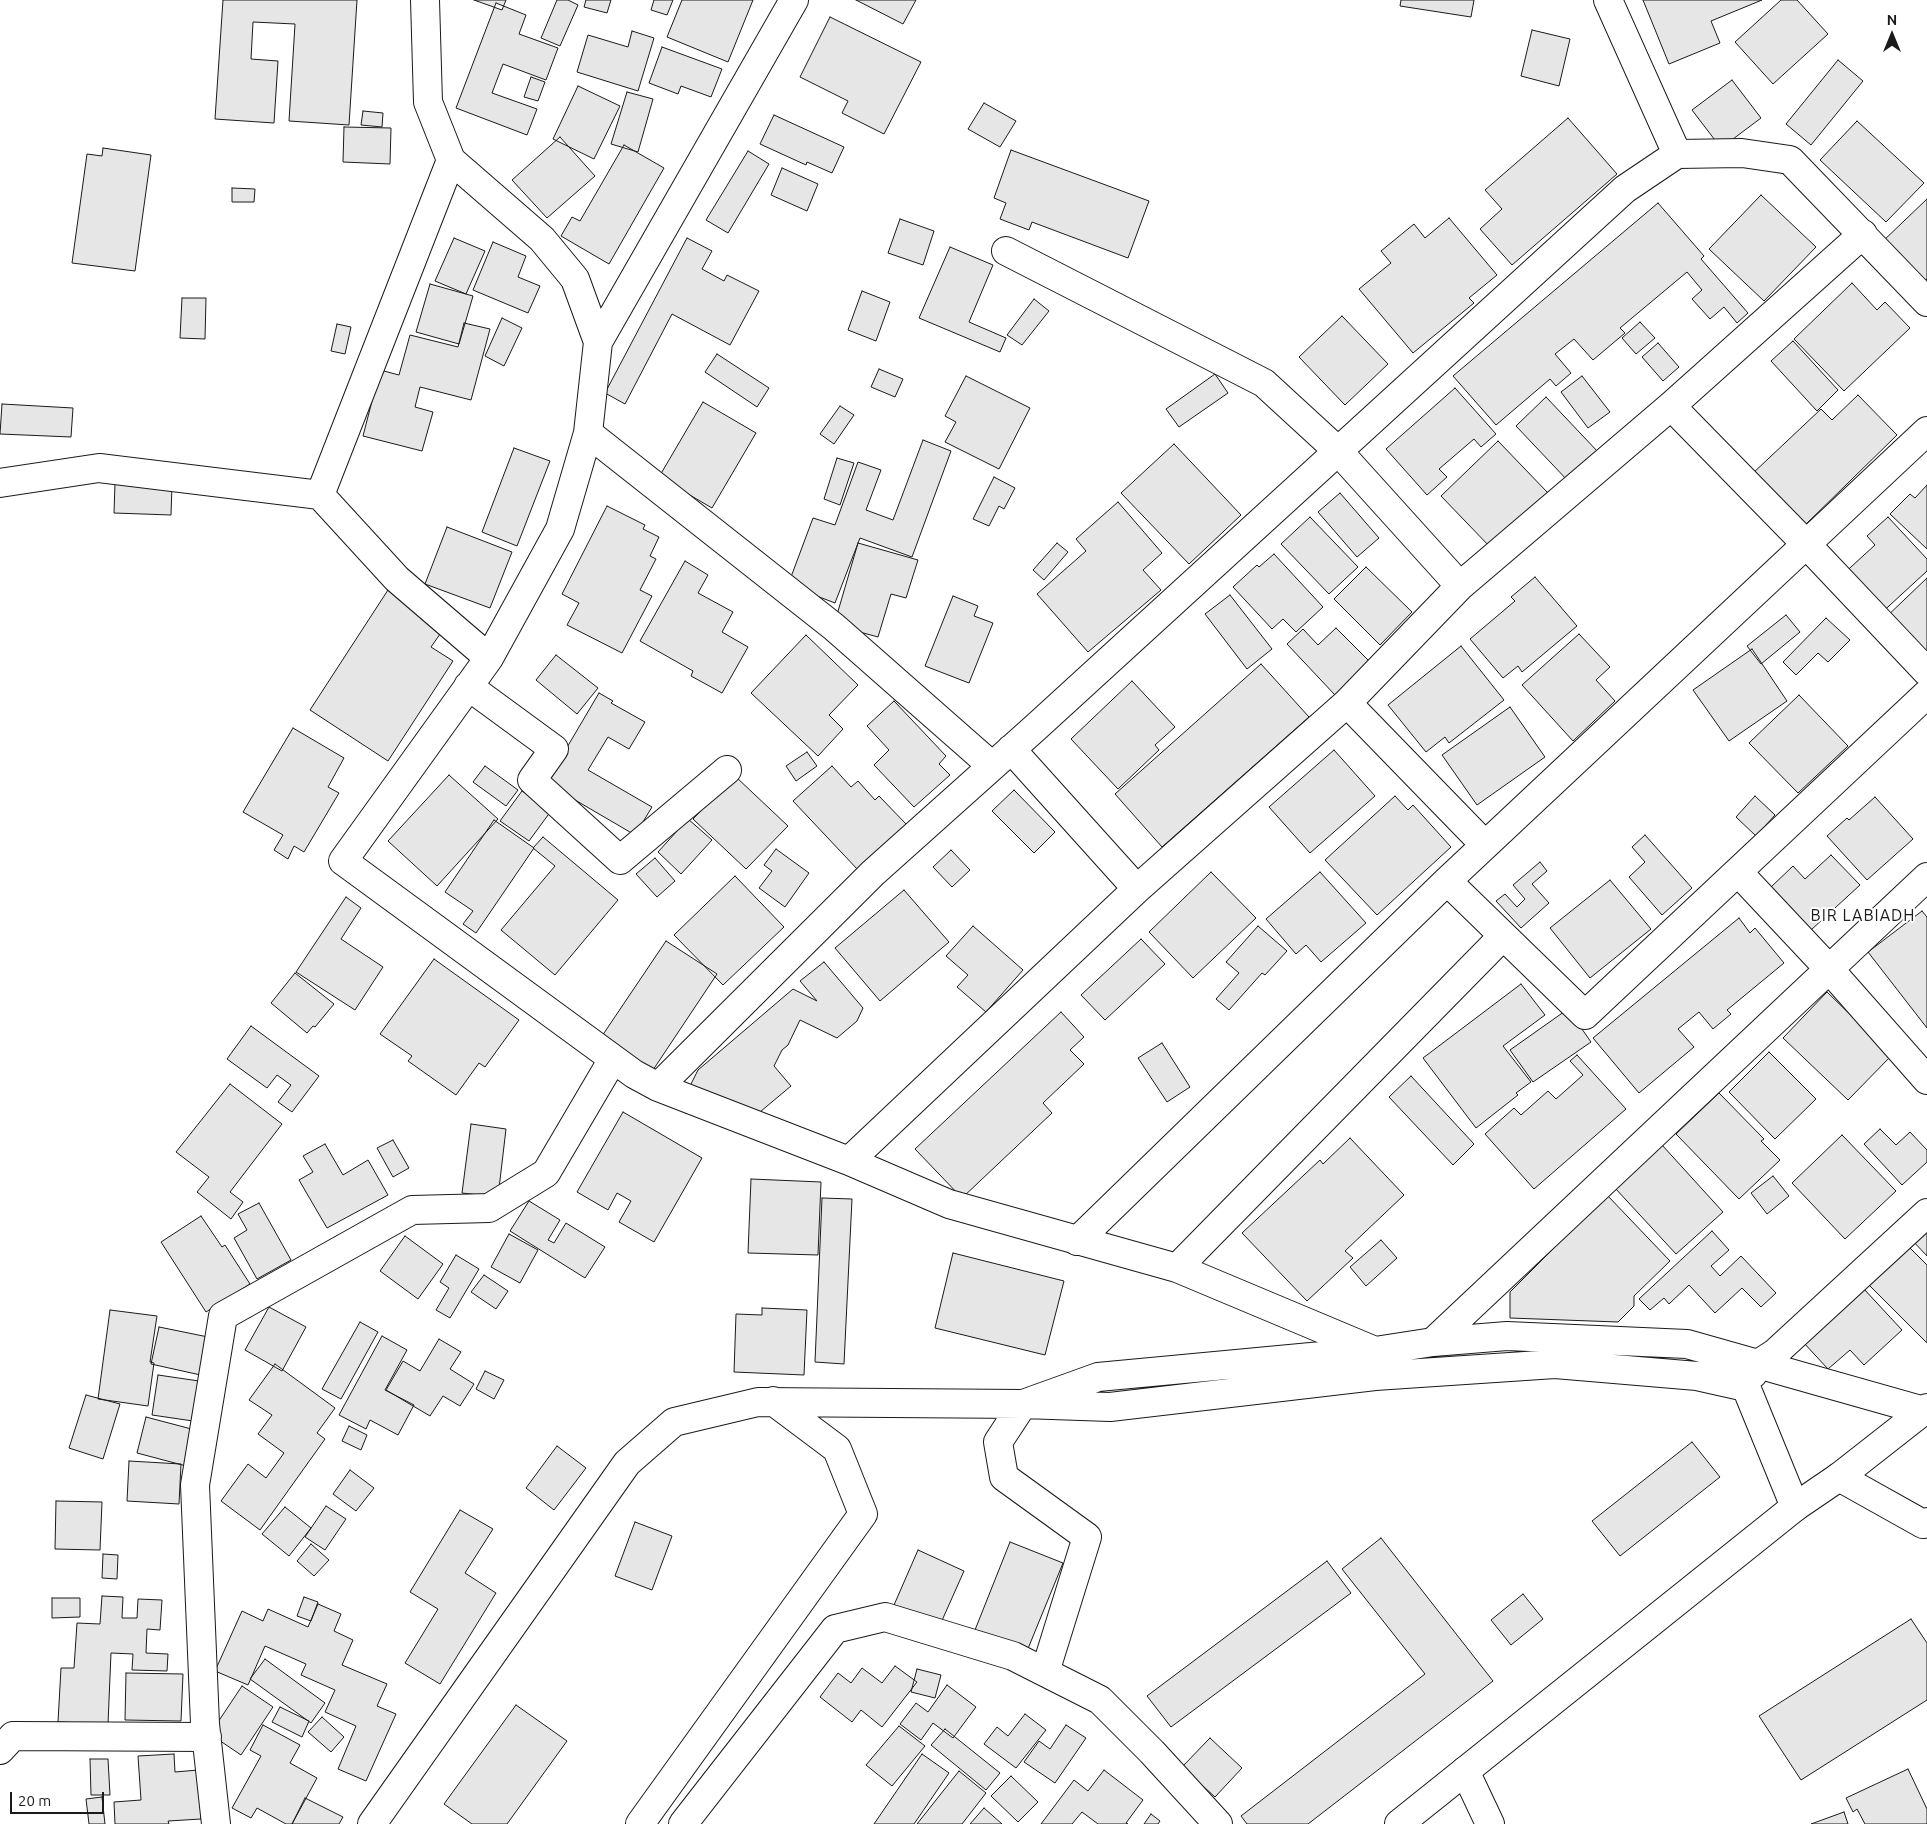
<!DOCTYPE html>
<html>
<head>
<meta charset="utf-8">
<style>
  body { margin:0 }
  #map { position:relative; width:1927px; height:1824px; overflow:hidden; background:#fff; font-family:Ubuntu,sans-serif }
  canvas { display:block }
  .north { position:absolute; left:1867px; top:10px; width:50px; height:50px; -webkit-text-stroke:4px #fff; paint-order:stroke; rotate:0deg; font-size:14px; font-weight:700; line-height:20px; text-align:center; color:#1a1a1a }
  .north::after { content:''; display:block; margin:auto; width:18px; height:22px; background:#1a1a1a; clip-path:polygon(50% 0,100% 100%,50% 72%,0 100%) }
  .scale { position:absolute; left:10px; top:1792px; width:94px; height:22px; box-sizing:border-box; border:2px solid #1a1a1a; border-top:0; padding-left:6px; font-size:15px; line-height:18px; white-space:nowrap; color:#1a1a1a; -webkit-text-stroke:4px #fff; paint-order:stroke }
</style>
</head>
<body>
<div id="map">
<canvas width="1927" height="1824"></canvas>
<div class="north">N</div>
<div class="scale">20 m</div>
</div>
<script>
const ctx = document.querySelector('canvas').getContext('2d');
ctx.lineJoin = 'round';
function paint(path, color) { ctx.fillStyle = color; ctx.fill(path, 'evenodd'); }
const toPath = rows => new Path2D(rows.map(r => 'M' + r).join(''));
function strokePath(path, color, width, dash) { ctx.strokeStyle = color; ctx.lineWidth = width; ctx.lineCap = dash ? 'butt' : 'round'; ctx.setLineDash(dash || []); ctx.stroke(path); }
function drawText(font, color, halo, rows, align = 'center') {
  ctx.font = font + ' Ubuntu,sans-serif'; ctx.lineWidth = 4; ctx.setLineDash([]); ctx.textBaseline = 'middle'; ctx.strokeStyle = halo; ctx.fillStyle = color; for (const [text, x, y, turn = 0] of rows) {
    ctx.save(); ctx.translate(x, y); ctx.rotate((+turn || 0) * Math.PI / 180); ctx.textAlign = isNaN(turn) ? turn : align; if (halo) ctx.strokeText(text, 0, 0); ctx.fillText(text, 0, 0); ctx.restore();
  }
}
const building = toPath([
  [223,0,357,0,349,125,289,121,295,24,253,22,251,59,278,61,274,123,215,119,223,0],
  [474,0,506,0,502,10,474,0],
  [557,0,568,0,578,5,560,46,541,38,557,0],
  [586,0,611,0,607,13,584,7,586,0],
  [654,0,673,0,667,15,651,10,654,0],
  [682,0,753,0,728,62,667,37,682,0],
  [856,0,916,0,903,24,856,0],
  [1401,0,1474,0,1471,17,1400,6,1401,0],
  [1643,0,1762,0,1711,21,1720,43,1669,64,1643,0],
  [1781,0,1797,0,1828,34,1773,84,1735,42,1781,0],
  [496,3,526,15,519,34,558,48,546,80,503,64,492,93,537,109,527,135,456,108,496,3],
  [830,17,921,62,884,134,842,113,848,101,800,77,830,17],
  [1532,30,1570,39,1559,86,1521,76,1532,30],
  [632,31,654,38,638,91,577,72,588,35,628,47,632,31],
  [662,47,722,69,711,97,681,86,678,94,649,83,662,47],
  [1838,60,1863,81,1811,145,1786,124,1838,60],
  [531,77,545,82,538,101,524,97,531,77],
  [1732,80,1761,118,1721,148,1692,110,1732,80],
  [578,86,620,106,594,159,553,139,578,86],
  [627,92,653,99,638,152,611,144,627,92],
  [984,103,1016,121,1000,147,968,129,984,103],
  [363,111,383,113,382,127,361,125,363,111],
  [774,115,844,147,832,173,807,162,806,165,760,144,774,115],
  [1568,118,1617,174,1512,265,1480,229,1502,209,1485,190,1568,118],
  [1857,121,1924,183,1886,222,1820,160,1857,121],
  [344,127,391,128,390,164,343,162,344,127],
  [560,137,595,176,547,218,512,180,560,137],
  [624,145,664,168,609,264,561,236,572,217,580,221,624,145],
  [103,148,151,155,135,271,72,263,87,154,102,156,103,148],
  [1011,150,1149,201,1128,258,1032,222,1029,230,1000,219,1006,203,994,198,1011,150],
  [748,151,769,164,728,233,706,220,748,151],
  [782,168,818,184,807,211,771,195,782,168],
  [232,188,255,189,254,202,232,202,232,188],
  [1761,195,1816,247,1764,301,1709,249,1761,195],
  [1927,199,1927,279,1921,285,1881,243,1927,199],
  [1658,203,1704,256,1701,259,1748,313,1737,323,1724,307,1710,319,1692,299,1702,290,1687,272,1620,328,1625,333,1593,360,1574,339,1555,354,1571,373,1556,386,1550,379,1496,425,1453,376,1658,203],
  [1449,218,1497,275,1469,298,1474,303,1413,353,1359,289,1391,263,1381,251,1414,224,1425,238,1449,218],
  [900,219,934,231,923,265,888,253,900,219],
  [454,238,485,251,466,294,435,281,454,238],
  [687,238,712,251,702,269,724,281,727,275,759,291,730,345,672,314,625,404,605,393,687,238],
  [493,242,526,256,518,277,540,286,528,313,473,290,493,242],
  [950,247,993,265,969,322,1006,338,1000,352,919,318,950,247],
  [1852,283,1877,310,1885,302,1910,328,1844,391,1794,339,1852,283],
  [430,284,473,296,459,344,416,332,430,284],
  [862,291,890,302,876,341,848,330,862,291],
  [182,298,206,298,205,339,180,338,182,298],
  [1034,299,1049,311,1022,345,1007,335,1034,299],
  [1342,316,1388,364,1345,405,1299,357,1342,316],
  [502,318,522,328,504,366,485,356,502,318],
  [1640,322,1655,338,1636,354,1622,338,1640,322],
  [464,323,490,329,471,400,420,387,415,407,433,412,422,451,363,436,380,370,399,375,410,335,458,347,464,323],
  [337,324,351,327,345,354,331,351,337,324],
  [1793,341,1838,390,1817,411,1771,361,1793,341],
  [1658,343,1679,367,1663,381,1642,357,1658,343],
  [717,354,769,388,757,407,705,372,717,354],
  [879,369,903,379,895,397,871,387,879,369],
  [1215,374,1228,393,1179,427,1166,409,1215,374],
  [966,376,1030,408,999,469,945,442,956,422,945,416,966,376],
  [1582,376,1610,412,1588,428,1561,392,1582,376],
  [1455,388,1496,434,1481,447,1474,439,1439,469,1447,477,1427,495,1386,449,1455,388],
  [1858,395,1897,435,1802,528,1751,475,1821,409,1832,420,1858,395],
  [1546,397,1599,453,1569,482,1516,426,1546,397],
  [703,402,756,433,712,508,659,477,703,402],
  [2,404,73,408,71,437,0,434,2,404],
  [840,406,854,415,834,444,820,434,840,406],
  [923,440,951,451,912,557,860,538,835,603,788,585,813,518,835,525,858,462,881,470,866,510,893,520,923,440],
  [1498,441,1548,493,1491,548,1441,496,1498,441],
  [1174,444,1241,515,1189,564,1121,493,1174,444],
  [514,448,550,461,517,546,482,532,514,448],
  [837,458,854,463,840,505,824,499,837,458],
  [994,477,1015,488,1004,509,999,506,989,526,973,519,994,477],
  [115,483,172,485,171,515,114,513,115,483],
  [1927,485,1927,549,1890,514,1910,494,1915,498,1927,485],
  [1340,493,1379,538,1357,557,1318,512,1340,493],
  [1118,502,1162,553,1143,570,1161,590,1088,652,1037,594,1086,551,1076,539,1118,502],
  [607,506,645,525,643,529,659,537,650,556,656,559,640,590,652,596,622,653,567,625,579,603,562,594,607,506],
  [1310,517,1358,567,1329,594,1281,544,1310,517],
  [1888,517,1927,559,1927,571,1877,617,1840,577,1875,545,1867,536,1888,517],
  [447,527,512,552,490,608,425,584,447,527],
  [858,543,918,560,906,598,891,594,878,637,834,625,858,543],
  [1057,543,1068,552,1044,580,1033,570,1057,543],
  [1274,554,1323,607,1296,632,1283,619,1272,629,1233,587,1257,565,1259,567,1274,554],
  [685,561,708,575,698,593,733,612,722,632,748,647,722,693,691,676,693,671,640,641,685,561],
  [1366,567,1412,612,1380,645,1334,599,1366,567],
  [1535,577,1577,626,1522,672,1518,666,1503,678,1470,639,1515,601,1511,597,1535,577],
  [1927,578,1927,669,1882,621,1927,578],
  [388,590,445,627,431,647,453,661,388,761,310,710,388,590],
  [1230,595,1272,649,1247,669,1205,614,1230,595],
  [953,596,978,606,974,616,993,623,969,683,925,666,953,596],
  [1786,615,1800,632,1761,664,1747,646,1786,615],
  [1826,618,1850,640,1828,662,1818,653,1796,675,1783,662,1826,618],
  [1336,628,1370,662,1335,695,1287,644,1303,629,1318,645,1336,628],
  [1579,634,1610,667,1596,680,1615,701,1573,741,1522,685,1579,634],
  [806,635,858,685,829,715,843,729,818,756,751,693,806,635],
  [1461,646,1504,700,1449,743,1445,737,1426,752,1388,705,1461,646],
  [1752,649,1787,701,1729,741,1693,690,1752,649],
  [556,655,598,688,577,714,536,680,556,655],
  [1261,664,1309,717,1162,847,1115,794,1261,664],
  [1132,681,1175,727,1155,745,1159,750,1118,789,1071,739,1132,681],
  [599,693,613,701,611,703,645,722,629,749,608,737,588,770,652,807,635,835,546,783,599,693],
  [1799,695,1848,746,1798,793,1749,743,1799,695],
  [894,701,946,756,939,764,950,775,914,807,874,765,889,750,867,726,894,701],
  [1510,707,1545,757,1477,805,1442,755,1510,707],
  [293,728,344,758,328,787,339,793,304,852,294,846,288,859,274,850,283,835,243,812,293,728],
  [1334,750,1375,796,1310,853,1269,807,1334,750],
  [807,752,817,766,796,781,786,766,807,752],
  [485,766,518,790,506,806,473,782,485,766],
  [832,766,851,787,858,781,875,800,879,796,907,825,859,871,793,801,832,766],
  [449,775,498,819,437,886,388,841,449,775],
  [736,777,788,826,746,869,693,819,723,788,736,777],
  [1014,790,1055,832,1034,853,992,811,1014,790],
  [522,791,551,811,529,841,500,821,522,791],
  [1395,796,1408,810,1413,805,1451,847,1377,915,1325,860,1395,796],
  [1755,796,1775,815,1756,836,1736,817,1755,796],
  [1875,797,1913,839,1867,880,1827,836,1847,818,1849,820,1875,797],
  [688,819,712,840,681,874,658,852,688,819],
  [494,820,534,848,476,933,463,924,473,911,445,892,494,820],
  [1645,835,1692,888,1662,915,1629,877,1645,862,1632,847,1645,835],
  [543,837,618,900,555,975,501,930,555,866,533,848,543,837],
  [776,849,809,873,785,907,759,888,772,871,764,865,776,849],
  [951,850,970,870,952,887,933,867,951,850],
  [1831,855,1860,885,1811,930,1770,888,1793,866,1805,879,1831,855],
  [655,858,675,881,657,897,636,874,655,858],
  [1540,862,1547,871,1532,884,1549,903,1521,928,1496,901,1505,894,1517,907,1525,899,1513,885,1540,862],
  [1211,872,1256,918,1193,978,1149,932,1211,872],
  [1320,872,1366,923,1321,962,1306,945,1296,954,1266,919,1320,872],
  [735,876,784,927,723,985,674,935,735,876],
  [1610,880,1651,929,1590,978,1550,928,1610,880],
  [904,890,949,942,880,1001,835,948,904,890],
  [346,897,361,908,341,939,383,967,355,1010,296,972,346,897],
  [1922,911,1927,917,1927,1028,1868,952,1922,911],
  [1739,918,1750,933,1755,928,1784,963,1727,1010,1731,1014,1713,1029,1699,1012,1678,1029,1694,1047,1639,1093,1593,1038,1739,918],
  [973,926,1023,970,986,1012,957,987,968,975,946,956,973,926],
  [1258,926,1287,951,1265,975,1262,973,1229,1010,1216,999,1239,973,1226,962,1258,926],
  [1141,939,1165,964,1105,1020,1081,995,1141,939],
  [666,941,717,974,653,1070,602,1036,666,941],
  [434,959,519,1020,485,1067,479,1063,456,1095,408,1061,412,1056,380,1034,434,959],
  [824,962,863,1008,857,1021,837,1038,800,1020,788,1045,782,1050,774,1066,791,1086,754,1117,690,1086,698,1070,793,989,817,1001,800,981,824,962],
  [295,973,334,1004,315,1027,313,1026,307,1033,271,1003,295,973],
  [1521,984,1545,1015,1503,1046,1531,1082,1516,1093,1518,1095,1476,1128,1423,1058,1521,984],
  [1827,992,1892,1055,1848,1100,1783,1038,1827,992],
  [1568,1009,1591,1042,1533,1082,1510,1050,1568,1009],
  [1061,1012,1084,1037,1070,1050,1084,1064,1043,1103,1052,1113,962,1198,915,1149,1061,1012],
  [251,1026,319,1076,292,1112,278,1102,291,1085,277,1075,267,1088,227,1059,251,1026],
  [1162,1043,1190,1087,1167,1102,1138,1058,1162,1043],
  [1769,1052,1816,1099,1775,1139,1729,1092,1769,1052],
  [1577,1055,1626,1109,1534,1189,1485,1134,1514,1108,1521,1115,1548,1091,1556,1099,1583,1075,1570,1061,1577,1055],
  [1411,1076,1474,1144,1453,1165,1389,1097,1411,1076],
  [230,1084,282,1124,230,1192,243,1202,231,1219,197,1192,209,1177,176,1152,230,1084],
  [1719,1093,1764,1139,1761,1141,1780,1160,1739,1199,1676,1134,1719,1093],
  [623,1112,702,1158,654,1242,619,1222,631,1201,617,1193,608,1210,577,1192,623,1112],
  [471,1124,506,1129,498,1197,462,1193,471,1124],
  [1880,1129,1896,1145,1910,1132,1927,1150,1927,1162,1902,1185,1864,1144,1880,1129],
  [1842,1135,1896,1191,1845,1239,1792,1183,1842,1135],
  [1350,1138,1404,1195,1345,1251,1353,1258,1307,1301,1242,1233,1320,1160,1323,1164,1350,1138],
  [393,1140,409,1168,393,1177,377,1148,393,1140],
  [325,1144,343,1175,368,1160,388,1195,327,1228,299,1180,313,1172,303,1156,325,1144],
  [1662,1145,1723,1212,1676,1254,1615,1188,1662,1145],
  [1773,1176,1789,1196,1767,1214,1751,1193,1773,1176],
  [751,1179,821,1182,818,1255,748,1253,751,1179],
  [1607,1195,1670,1261,1634,1296,1634,1306,1618,1322,1510,1318,1510,1292,1607,1195],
  [822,1198,852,1199,844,1364,815,1362,822,1198],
  [529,1201,560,1220,548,1240,554,1243,566,1223,605,1247,585,1278,510,1231,529,1201],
  [259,1203,291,1260,257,1279,234,1238,247,1230,238,1214,259,1203],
  [201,1216,222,1247,225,1245,250,1284,206,1312,161,1242,201,1216],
  [1927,1225,1927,1256,1911,1239,1927,1225],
  [1712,1231,1729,1250,1711,1266,1720,1276,1741,1256,1776,1293,1761,1307,1742,1288,1715,1313,1689,1285,1669,1304,1664,1298,1650,1310,1639,1299,1712,1231],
  [509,1234,538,1250,520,1283,491,1267,509,1234],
  [405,1236,443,1264,418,1299,380,1271,405,1236],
  [1381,1240,1397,1258,1366,1286,1350,1267,1381,1240],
  [1905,1243,1927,1265,1927,1343,1866,1282,1905,1243],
  [953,1253,1064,1281,1045,1355,935,1328,953,1253],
  [456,1255,479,1269,450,1318,436,1310,449,1288,440,1282,456,1255],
  [484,1275,508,1291,496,1309,471,1292,484,1275],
  [1863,1288,1902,1330,1864,1365,1850,1350,1828,1369,1803,1342,1863,1288],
  [269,1307,306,1327,282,1371,245,1350,269,1307],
  [762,1308,807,1310,804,1375,734,1372,736,1314,762,1315,762,1308],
  [110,1310,157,1316,150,1362,154,1363,148,1406,98,1399,110,1310],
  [360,1322,378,1332,341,1399,322,1389,360,1322],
  [159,1327,213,1338,205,1376,151,1364,159,1327],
  [382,1336,407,1350,385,1390,414,1405,398,1435,370,1420,366,1429,339,1415,382,1336],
  [439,1339,461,1352,450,1369,474,1384,460,1406,443,1396,430,1416,386,1390,403,1361,420,1371,439,1339],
  [275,1364,335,1408,317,1433,325,1439,260,1530,221,1501,248,1464,266,1478,284,1453,258,1434,272,1415,249,1400,275,1364],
  [485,1371,504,1380,494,1399,476,1389,485,1371],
  [158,1375,199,1381,193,1421,152,1415,158,1375],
  [86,1395,120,1404,103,1459,69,1448,86,1395],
  [146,1417,199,1431,190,1467,137,1453,146,1417],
  [349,1426,367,1435,361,1450,342,1441,349,1426],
  [1692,1442,1720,1477,1620,1556,1592,1521,1692,1442],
  [557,1446,586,1468,554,1510,526,1488,557,1446],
  [129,1461,181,1464,179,1504,127,1501,129,1461],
  [350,1470,374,1488,356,1511,333,1494,350,1470],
  [56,1501,102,1502,100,1550,55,1549,56,1501],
  [326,1506,346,1519,325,1550,305,1537,326,1506],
  [285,1507,311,1528,289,1556,262,1534,285,1507],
  [460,1510,493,1529,465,1573,496,1593,440,1684,405,1663,438,1609,410,1592,460,1510],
  [635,1522,672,1536,652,1590,615,1576,635,1522],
  [1381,1538,1493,1681,1308,1824,1247,1824,1241,1816,1425,1674,1342,1569,1381,1538],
  [1010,1542,1063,1563,1027,1651,975,1630,1010,1542],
  [311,1544,329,1560,314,1576,297,1561,311,1544],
  [918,1550,964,1571,940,1625,894,1605,918,1550],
  [103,1554,118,1555,117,1579,102,1578,103,1554],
  [1327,1561,1351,1593,1171,1727,1147,1696,1327,1561],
  [1523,1594,1543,1619,1511,1645,1491,1620,1523,1594],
  [102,1596,123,1597,122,1618,137,1618,138,1599,162,1600,160,1630,147,1629,146,1653,168,1654,167,1671,132,1670,133,1654,111,1653,108,1724,58,1722,61,1668,74,1668,77,1623,100,1624,102,1596],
  [304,1597,318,1602,311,1621,297,1616,304,1597],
  [52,1598,80,1598,80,1617,52,1618,52,1598],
  [318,1604,341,1614,334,1631,353,1640,342,1665,387,1684,377,1706,396,1714,366,1781,338,1769,356,1726,325,1712,335,1690,301,1675,306,1664,265,1646,248,1685,215,1671,242,1611,263,1621,268,1609,308,1627,318,1604],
  [1911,1619,1927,1643,1927,1700,1801,1780,1759,1716,1911,1619],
  [265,1659,325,1703,311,1723,250,1679,265,1659],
  [895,1666,917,1682,882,1727,861,1710,852,1722,820,1697,838,1673,851,1683,862,1668,882,1683,895,1666],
  [917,1669,941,1675,935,1698,911,1692,917,1669],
  [126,1673,183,1674,181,1721,125,1720,126,1673],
  [947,1685,976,1707,953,1738,933,1723,921,1740,900,1724,916,1703,928,1712,947,1685],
  [242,1686,273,1707,241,1755,210,1734,242,1686],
  [516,1705,567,1741,507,1824,472,1824,444,1804,516,1705],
  [280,1707,309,1721,302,1737,272,1722,280,1707],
  [1025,1714,1046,1730,1016,1768,984,1744,997,1727,1008,1736,1025,1714],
  [322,1717,344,1737,331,1752,308,1732,322,1717],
  [263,1725,300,1745,290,1763,317,1778,292,1824,286,1824,257,1808,251,1818,232,1808,261,1756,250,1750,263,1725],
  [1066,1725,1086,1738,1055,1783,1024,1762,1039,1741,1050,1749,1066,1725],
  [899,1726,925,1746,892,1786,866,1765,899,1726],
  [945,1729,1000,1773,986,1790,931,1745,945,1729],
  [1210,1738,1242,1768,1215,1797,1182,1767,1210,1738],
  [174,1754,175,1772,198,1770,201,1819,168,1821,169,1824,115,1824,114,1802,141,1800,138,1756,174,1754],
  [922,1754,949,1773,914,1824,874,1824,922,1754],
  [90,1759,108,1759,110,1795,91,1795,90,1759],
  [1908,1769,1927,1809,1927,1824,1865,1824,1857,1809,1853,1812,1846,1798,1908,1769],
  [1104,1770,1143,1800,1126,1823,1128,1824,1098,1824,1082,1812,1072,1824,1041,1824,1074,1780,1088,1791,1104,1770],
  [959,1771,986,1793,962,1824,917,1824,959,1771],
  [1011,1776,1038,1802,1018,1822,991,1796,1011,1776],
  [102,1797,105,1824,89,1824,86,1799,102,1797],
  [305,1798,343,1817,339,1824,292,1824,305,1798],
  [984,1808,1002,1824,970,1824,984,1808],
  [1844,1812,1848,1824,1811,1824,1844,1812],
  [1151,1814,1160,1821,1158,1824,1144,1824,1151,1814]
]);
paint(building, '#e6e6e6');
strokePath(building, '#1a1a1a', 1);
const street = toPath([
  [425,0,428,102,451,160,542,239,575,279,598,342,588,433,560,529,489,658,343,861,634,1074,658,1087,849,1161,949,1204,1177,1268,1375,1351],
  [1608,0,1677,154],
  [1006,251,1264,383,1338,451,1460,586],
  [598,342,794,0],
  [1671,406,1806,544,1927,672],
  [588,433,834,627,992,766],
  [0,483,99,468,320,495,397,579,489,658],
  [320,495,451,160],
  [468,686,554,749,532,780,620,860,727,770],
  [1347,703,1485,845],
  [1011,749,1137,889],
  [1738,872,1830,970,1927,1080],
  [1447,881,1585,1015,1927,694],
  [658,1087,873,873,1035,728,1625,189,1677,154,1742,153,1790,160,1927,302],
  [849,1161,1137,889,1347,703,1460,586,1671,406,1863,234],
  [1077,1241,1447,881,1927,431],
  [1177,1268,1503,936],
  [1433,1342,1927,877],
  [1753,1374,1758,1364,1775,1353,1927,1213],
  [1023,1404,998,1442,1004,1477,1087,1537,1045,1672],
  [1839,1477,1923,1524,1927,1522],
  [1795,1507,1746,1387,1697,1376,1555,1364,1375,1376,1110,1407,1023,1404,1098,1377,1375,1351,1433,1342,1507,1336,1687,1344,1924,1411],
  [0,1750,13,1736,207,1737],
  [1465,1771,1490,1824],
  [216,1824,205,1724,195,1485,223,1316,412,1210,489,1208,546,1173,613,1059],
  [372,1824,627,1463,674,1422,758,1402,1023,1404],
  [640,1824,863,1514,837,1449,773,1401],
  [683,1824,835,1629,885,1617,1013,1656,1100,1700,1152,1752,1218,1824]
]);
const secondary = toPath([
  [1399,1824,1795,1507,1839,1477,1927,1408]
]);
strokePath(street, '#1a1a1a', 30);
strokePath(secondary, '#1a1a1a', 30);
strokePath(street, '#fff', 28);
strokePath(secondary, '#fff', 28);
ctx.letterSpacing = '1px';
drawText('16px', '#1a1a1a', '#fff', [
  ["BIR LABIADH",1863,916]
]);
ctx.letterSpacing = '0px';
</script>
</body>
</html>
